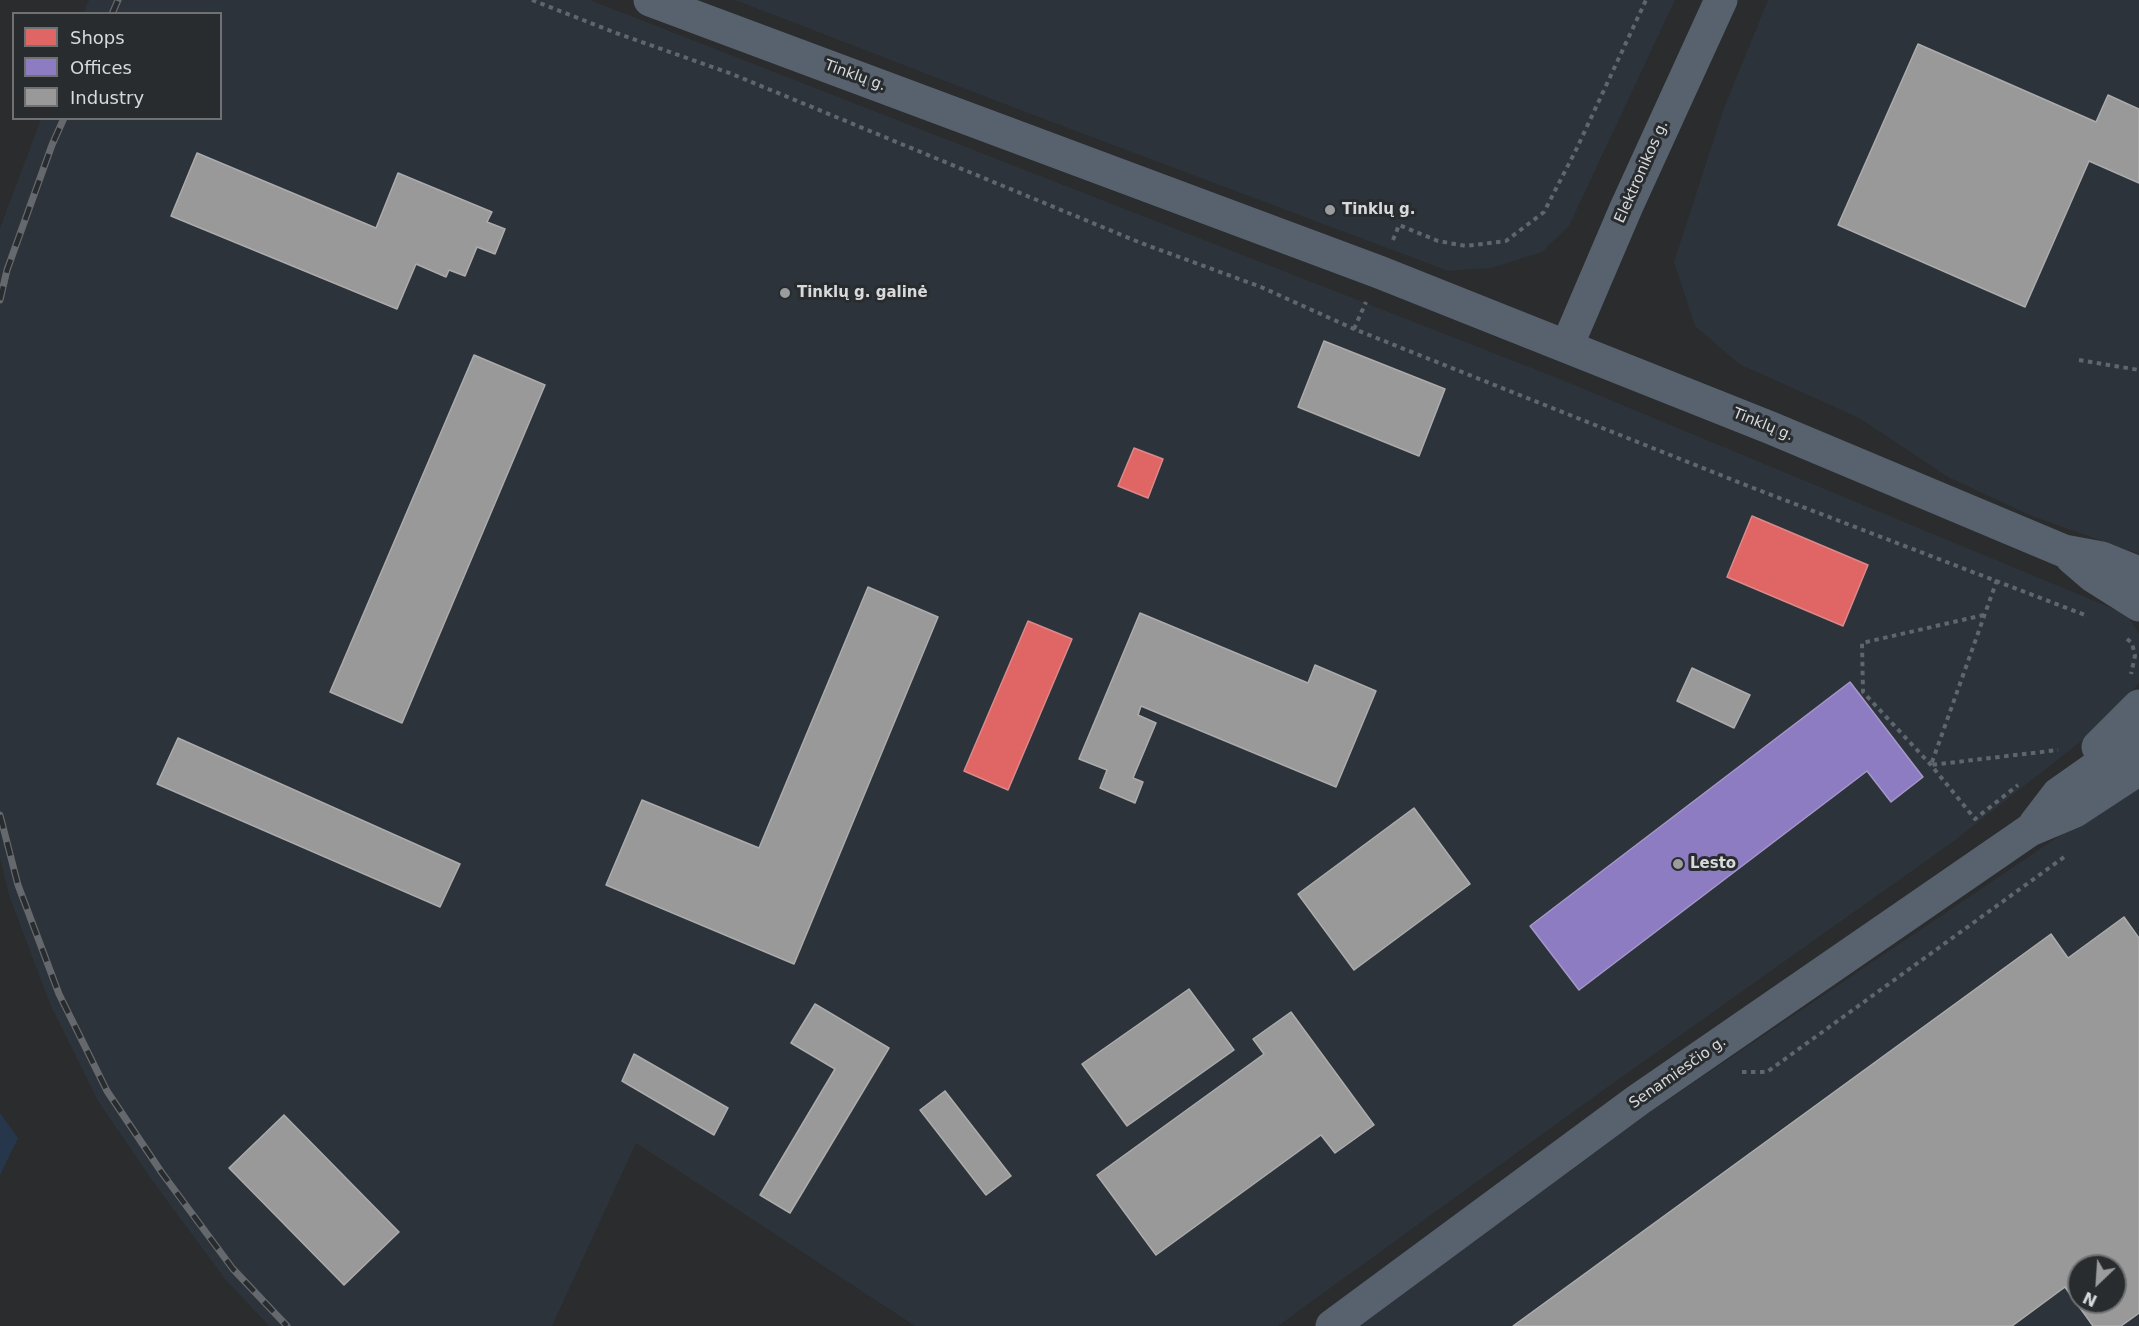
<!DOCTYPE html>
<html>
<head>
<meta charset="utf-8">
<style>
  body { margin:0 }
  #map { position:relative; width:2139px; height:1326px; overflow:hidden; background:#2a2c2d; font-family:"DejaVu Sans",sans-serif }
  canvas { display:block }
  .legend { position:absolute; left:12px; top:12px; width:210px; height:108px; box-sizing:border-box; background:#292c2e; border:2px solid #6f7173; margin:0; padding:8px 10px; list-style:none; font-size:18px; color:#d7d9db }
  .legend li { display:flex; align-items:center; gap:12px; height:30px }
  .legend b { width:30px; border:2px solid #6f7173 }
  .north { position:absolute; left:2067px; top:1254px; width:60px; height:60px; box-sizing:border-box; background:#292c2e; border:2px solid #6f7173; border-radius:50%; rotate:205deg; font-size:16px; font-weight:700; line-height:24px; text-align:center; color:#d7d9db }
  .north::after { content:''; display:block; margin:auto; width:21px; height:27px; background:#9a9c9e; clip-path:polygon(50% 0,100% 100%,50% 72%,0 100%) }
</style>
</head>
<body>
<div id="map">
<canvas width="2139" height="1326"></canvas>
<ul class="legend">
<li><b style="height:16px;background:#e06666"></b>Shops</li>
<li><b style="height:16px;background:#8e7cc3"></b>Offices</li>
<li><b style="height:16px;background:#999"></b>Industry</li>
</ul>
<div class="north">N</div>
</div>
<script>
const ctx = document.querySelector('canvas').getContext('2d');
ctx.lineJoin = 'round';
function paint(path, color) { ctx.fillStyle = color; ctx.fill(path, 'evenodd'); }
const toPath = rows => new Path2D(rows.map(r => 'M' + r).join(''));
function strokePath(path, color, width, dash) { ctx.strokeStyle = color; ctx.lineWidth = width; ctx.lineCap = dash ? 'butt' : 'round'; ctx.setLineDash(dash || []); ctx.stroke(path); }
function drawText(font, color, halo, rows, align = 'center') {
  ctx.font = font + ' "DejaVu Sans",sans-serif'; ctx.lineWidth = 6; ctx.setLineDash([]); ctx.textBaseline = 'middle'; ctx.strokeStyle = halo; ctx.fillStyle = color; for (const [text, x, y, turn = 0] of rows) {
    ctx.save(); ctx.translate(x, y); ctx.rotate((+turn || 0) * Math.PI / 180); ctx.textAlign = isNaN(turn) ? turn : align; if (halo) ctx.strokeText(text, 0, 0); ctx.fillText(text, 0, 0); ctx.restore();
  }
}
paint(toPath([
  [89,0,590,0,1555,377,2126,614,2139,633,2139,683,2102,725,1954,841,1602,1091,1278,1326,915,1326,636,1143,552,1326,269,1326,225,1279,154,1183,98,1101,50,1004,9,895,0,858,0,228,41,119,220,118,220,14,83,13],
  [735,0,1675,0,1569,226,1542,252,1492,268,1448,271,1015,108],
  [1768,0,2139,0,2139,554,2029,515,1948,477,1859,418,1739,364,1695,326,1674,262,1724,108],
  [2139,785,2139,1326,1360,1326,1650,1112,2126,791],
  [2079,1266,2115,1266,2115,1302,2079,1302]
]), '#2d333a');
paint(toPath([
  [0,1113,18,1138,0,1175]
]), '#26374c');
const shops = toPath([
  [1134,448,1163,459,1148,498,1118,486,1134,448],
  [1752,516,1868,565,1843,626,1727,577,1752,516],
  [1028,621,1072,639,1008,790,964,771,1028,621]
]);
paint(shops, '#e06666');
strokePath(shops, '#dd8889', 1.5);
const offices = toPath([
  [1850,682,1923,777,1891,802,1867,771,1579,990,1530,926,1850,682]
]);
paint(offices, '#8e7cc3');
strokePath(offices, '#a498ca', 1.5);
const industry = toPath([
  [1918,44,2096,122,2108,95,2139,109,2139,183,2089,161,2025,307,1838,225,1918,44],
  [197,153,376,228,398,173,492,212,487,222,505,229,495,254,477,247,465,276,449,270,446,277,416,264,397,309,171,216,197,153],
  [1324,341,1445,389,1419,456,1298,407,1324,341],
  [474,355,545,385,402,723,330,692,474,355],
  [868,587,938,617,794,964,606,885,642,800,759,848,868,587],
  [1140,613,1308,683,1315,665,1376,691,1336,787,1141,706,1138,715,1156,723,1133,778,1143,782,1135,803,1100,788,1107,770,1079,759,1140,613],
  [1692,668,1750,695,1734,728,1677,701,1692,668],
  [178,738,460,864,440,907,157,784,178,738],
  [1414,808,1470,884,1354,970,1298,894,1414,808],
  [2124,917,2139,938,2139,1313,2121,1326,2093,1326,2065,1287,2012,1326,1513,1326,2051,934,2068,958,2124,917],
  [2079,1266,2115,1266,2115,1302,2079,1302,2079,1266],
  [1189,989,1234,1050,1127,1126,1082,1064,1189,989],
  [815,1004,889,1048,790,1213,760,1195,835,1069,791,1043,815,1004],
  [1291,1012,1374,1125,1335,1153,1321,1135,1156,1255,1097,1175,1264,1054,1253,1039,1291,1012],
  [634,1054,728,1108,714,1135,622,1081,634,1054],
  [945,1091,1011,1176,986,1195,920,1110,945,1091],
  [284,1115,399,1232,344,1285,229,1168,284,1115]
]);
paint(industry, '#999');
strokePath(industry, '#acacad', 1.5);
strokePath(toPath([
  [532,0,616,33,732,74,1141,243,1261,287,1354,329,1748,486,2085,615],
  [1393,240,1399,225,1438,241,1466,246,1506,241,1544,212,1576,150,1646,0],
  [1354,329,1366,302],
  [2079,360,2139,370],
  [1997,580,1931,765,2058,750],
  [1984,615,1862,643,1863,692,1931,765,1975,819,2018,785],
  [2127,639,2132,643,2135,656,2131,674],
  [1742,1072,1767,1072,2067,855]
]), '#60666d', 4, [4.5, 4.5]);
strokePath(toPath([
  [650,0,1379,272,1771,428,2064,551,2102,558,2139,573],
  [1567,346,1626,208,1721,0],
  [2072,558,2093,576,2139,605],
  [2098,747,2139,706],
  [2035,824,2058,794,2139,737],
  [1332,1326,1638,1100,2030,830,2075,811,2139,769]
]), '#58626e', 33);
const rail = toPath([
  [112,14,118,0],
  [0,300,7,270,52,145,64,118],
  [0,815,18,885,59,994,107,1091,162,1173,233,1269,287,1326]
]);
strokePath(rail, '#65696e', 7);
strokePath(rail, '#292c2e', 4.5, [14]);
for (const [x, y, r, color] of [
  [1330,210,6,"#9a9c9e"],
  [785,293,6,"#9a9c9e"],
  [1678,864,6,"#9a9c9e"]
]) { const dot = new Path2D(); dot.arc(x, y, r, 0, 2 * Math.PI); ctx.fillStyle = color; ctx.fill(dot); strokePath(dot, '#292c2e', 2); }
drawText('15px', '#d7d9db', '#292c2e', [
  ["Tinklų g.",855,76,20],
  ["Elektronikos g.",1642,172,-66],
  ["Tinklų g.",1763,425,22],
  ["Senamiesčio g.",1678,1073,-35]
]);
drawText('bold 15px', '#d7d9db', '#292c2e', [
  ["Tinklų g.",1342,210],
  ["Tinklų g. galinė",797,293],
  ["Lesto",1690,864]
], 'left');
</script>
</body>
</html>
